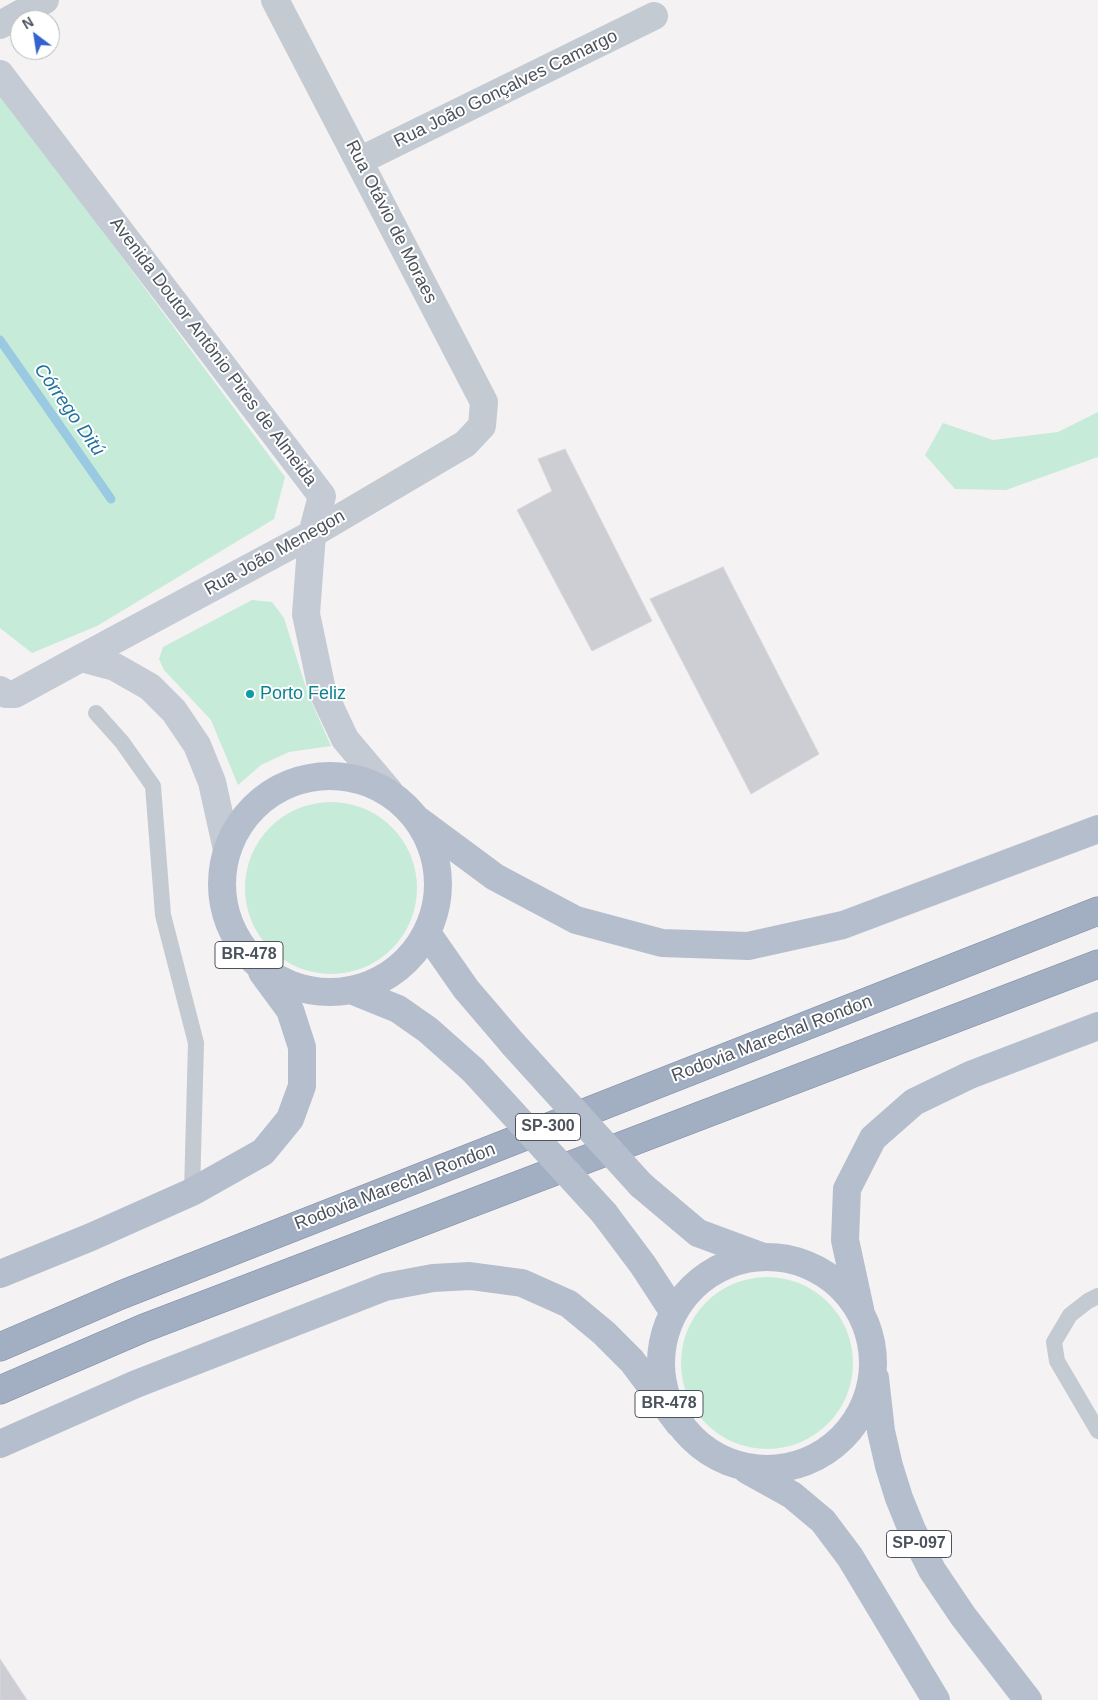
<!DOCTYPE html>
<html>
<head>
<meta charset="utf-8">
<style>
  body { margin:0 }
  #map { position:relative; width:1098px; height:1700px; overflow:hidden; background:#f4f2f2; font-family:Arial,sans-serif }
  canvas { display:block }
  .north { position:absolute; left:10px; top:10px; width:50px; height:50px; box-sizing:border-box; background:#fff; border:1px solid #b7babe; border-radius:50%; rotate:329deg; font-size:14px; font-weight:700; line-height:20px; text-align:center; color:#4c535d }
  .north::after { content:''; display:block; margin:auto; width:18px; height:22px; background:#3263ce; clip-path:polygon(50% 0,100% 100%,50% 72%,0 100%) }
</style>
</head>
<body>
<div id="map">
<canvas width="1098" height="1700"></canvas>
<div class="north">N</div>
</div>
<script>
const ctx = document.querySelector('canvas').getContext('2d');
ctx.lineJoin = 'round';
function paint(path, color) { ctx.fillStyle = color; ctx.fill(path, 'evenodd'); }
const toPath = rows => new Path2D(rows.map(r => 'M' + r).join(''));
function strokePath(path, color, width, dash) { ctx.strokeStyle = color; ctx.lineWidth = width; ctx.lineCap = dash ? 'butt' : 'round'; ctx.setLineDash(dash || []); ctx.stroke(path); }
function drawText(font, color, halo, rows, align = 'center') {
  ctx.font = font + ' Arial,sans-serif'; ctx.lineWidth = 4; ctx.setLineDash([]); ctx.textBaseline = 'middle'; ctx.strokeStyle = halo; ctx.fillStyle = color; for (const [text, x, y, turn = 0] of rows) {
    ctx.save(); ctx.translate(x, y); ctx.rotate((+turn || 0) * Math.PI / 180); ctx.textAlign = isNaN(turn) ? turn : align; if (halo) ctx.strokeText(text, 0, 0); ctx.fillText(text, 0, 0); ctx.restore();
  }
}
paint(toPath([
  [0,93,285,477,274,519,97,626,32,653,0,628],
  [1098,412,1098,457,1006,490,955,489,925,455,943,423,993,440,1058,432],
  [252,600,272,602,284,618,308,694,331,746,289,752,261,765,238,785,211,720,164,670,159,659,163,647],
  '245 888a86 86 0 1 1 172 0a86 86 0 1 1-172 0Z',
  '681 1363a86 86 0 1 1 172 0a86 86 0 1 1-172 0Z'
]), '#c7ebd9');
strokePath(toPath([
  [0,340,111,499]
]), '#9acae2', 9);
const building = toPath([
  [565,449,652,621,592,651,517,510,552,491,538,459,565,449],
  [723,567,819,754,751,794,650,599,723,567],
  [0,1659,27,1700,0,1700,0,1659]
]);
paint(building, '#cdced3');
strokePath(building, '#d7d7dc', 1);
const trunk = toPath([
  [0,1347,121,1295,1098,911],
  [0,1390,144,1328,1098,964]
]);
strokePath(trunk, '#7b8aa5', 29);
strokePath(toPath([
  [96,713,122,742,153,786,163,915,196,1043,192,1192],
  [1098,1296,1088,1301,1070,1315,1054,1342,1057,1361,1098,1431]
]), '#c4cad1', 16);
strokePath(toPath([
  [275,0,484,402,482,426,465,444,312,534],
  [0,25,45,0],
  [359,161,654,16]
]), '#c4cad1', 28);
strokePath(toPath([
  [0,74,322,496,312,534,306,614,322,690,345,739,389,791],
  [81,658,312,534],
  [0,690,6,694,15,694,81,658,115,667,150,687,174,711,197,745,212,782,227,850]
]), '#c5cbd5', 28);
strokePath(toPath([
  '222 884a108 108 0 1 1 216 0a108 108 0 1 1-216 0Z',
  [418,820,495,877,576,920,662,943,748,946,843,925,1098,829],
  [427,933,466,989,513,1044],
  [351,990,398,1009,428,1030,473,1070],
  [641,1185,698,1233,763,1257],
  [604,1213,643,1265,673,1311],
  '661 1363a106 106 0 1 1 212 0a106 106 0 1 1-212 0Z',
  [0,1274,91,1237,192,1192,263,1152,290,1119,302,1086,302,1047,290,1010,262,972],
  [860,1309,845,1240,847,1189,873,1138,914,1102,970,1075,1098,1026],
  [875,1378,881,1431,889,1466,899,1498,912,1530,932,1570,963,1616,1028,1700],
  [0,1444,136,1384,385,1287,433,1278,470,1276,522,1283,569,1304,604,1333,632,1361,679,1424],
  [747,1470,792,1495,823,1521,850,1557,936,1700]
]), '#b5becc', 28);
strokePath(trunk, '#a2aec2', 28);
strokePath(toPath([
  [513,1044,641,1185],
  [473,1070,604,1213]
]), '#b5becc', 28);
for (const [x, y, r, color] of [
  [250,694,5,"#0f9aa8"]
]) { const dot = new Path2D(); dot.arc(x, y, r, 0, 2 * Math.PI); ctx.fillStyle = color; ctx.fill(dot); strokePath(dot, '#fff', 2); }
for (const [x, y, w] of [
  [249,955,68],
  [548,1127,65],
  [669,1404,68],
  [919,1544,65]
]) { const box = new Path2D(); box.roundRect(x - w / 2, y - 13.5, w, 27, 4); ctx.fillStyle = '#fff'; ctx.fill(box); strokePath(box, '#4c535d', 1); }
drawText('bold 16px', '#4c535d', null, [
  ["BR-478",249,955],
  ["SP-300",548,1127],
  ["BR-478",669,1404],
  ["SP-097",919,1544]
]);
drawText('18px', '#4c535d', '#fff', [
  ["Rua João Gonçalves Camargo",506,89,-26],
  ["Rua Otávio de Moraes",391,222,63],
  ["Avenida Doutor Antônio Pires de Almeida",213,352,53],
  ["Rua João Menegon",275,553,-29],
  ["Rodovia Marechal Rondon",772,1039,-21],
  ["Rodovia Marechal Rondon",395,1187,-21]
]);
drawText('18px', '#0d838f', '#fff', [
  ["Porto Feliz",260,694]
], 'left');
drawText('italic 19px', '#20739c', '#fff', [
  ["Córrego Ditú",69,410,55]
]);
</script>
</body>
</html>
